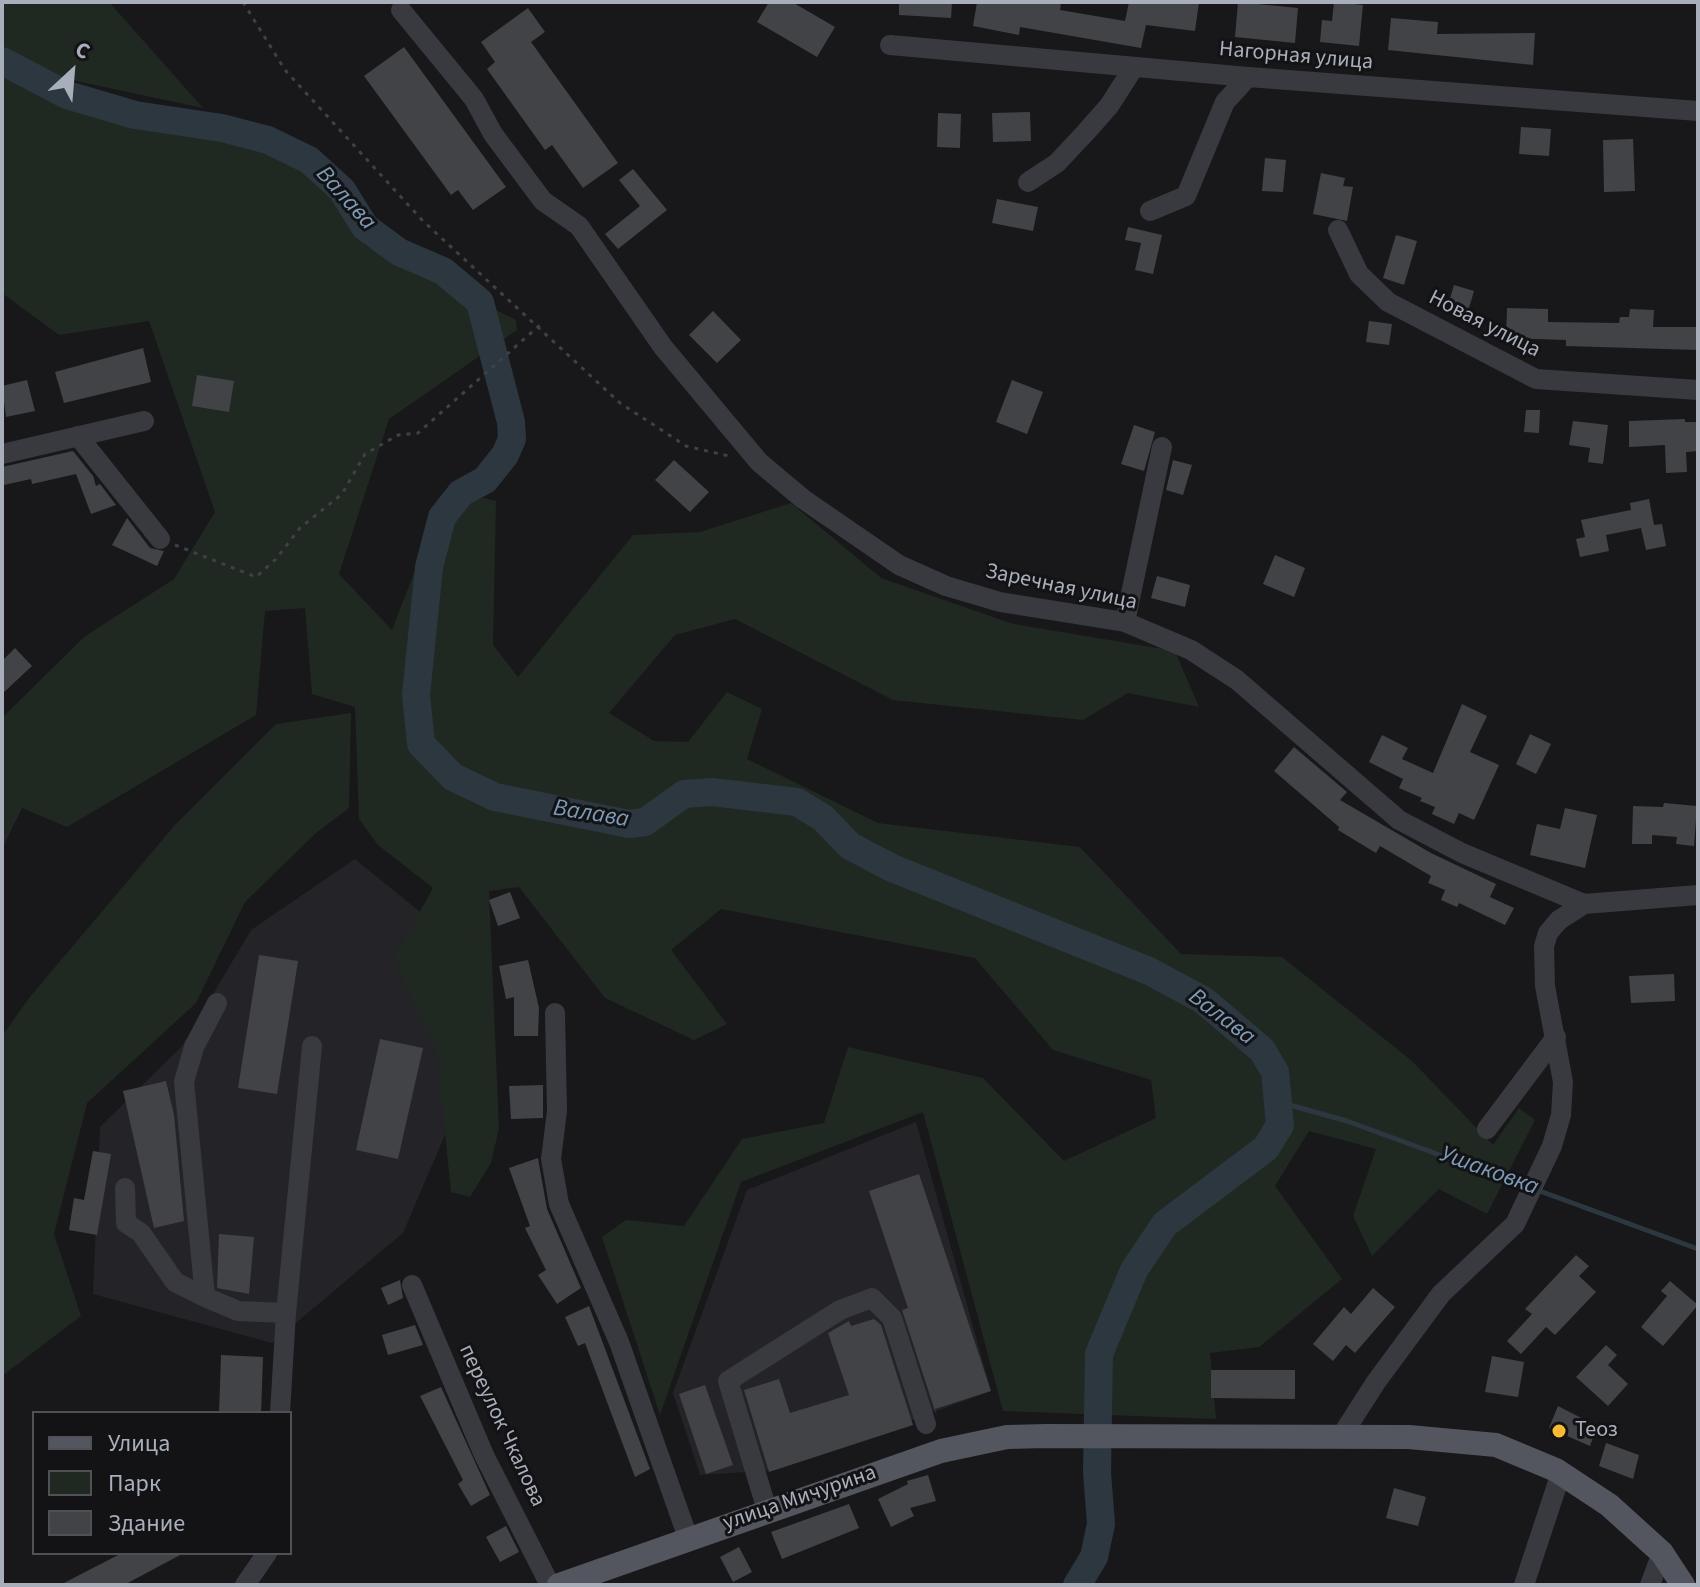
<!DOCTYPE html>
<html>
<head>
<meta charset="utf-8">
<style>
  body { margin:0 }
  #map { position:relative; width:1700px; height:1587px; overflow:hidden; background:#18181a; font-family:"Source Sans 3",sans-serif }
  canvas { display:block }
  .frame { position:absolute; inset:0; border:4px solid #a9aebb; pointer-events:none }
  .legend { position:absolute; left:32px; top:1411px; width:260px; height:144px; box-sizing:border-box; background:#131315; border:2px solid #4f5157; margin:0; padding:10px 14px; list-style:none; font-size:24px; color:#a9aebb }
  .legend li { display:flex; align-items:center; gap:16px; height:40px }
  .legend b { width:40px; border:2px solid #4f5157 }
  .north { position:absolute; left:32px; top:32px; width:80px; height:80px; -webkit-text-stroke:6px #131315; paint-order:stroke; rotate:26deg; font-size:22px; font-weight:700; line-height:32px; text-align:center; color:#a9aebb }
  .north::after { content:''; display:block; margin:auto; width:28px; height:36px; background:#a9aebb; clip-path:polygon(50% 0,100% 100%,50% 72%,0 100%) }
</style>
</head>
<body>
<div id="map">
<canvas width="1700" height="1587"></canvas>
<div class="frame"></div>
<ul class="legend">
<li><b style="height:10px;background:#54565f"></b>Улица</li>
<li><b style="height:22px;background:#1f2921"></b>Парк</li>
<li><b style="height:22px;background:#424347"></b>Здание</li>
</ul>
<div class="north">С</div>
</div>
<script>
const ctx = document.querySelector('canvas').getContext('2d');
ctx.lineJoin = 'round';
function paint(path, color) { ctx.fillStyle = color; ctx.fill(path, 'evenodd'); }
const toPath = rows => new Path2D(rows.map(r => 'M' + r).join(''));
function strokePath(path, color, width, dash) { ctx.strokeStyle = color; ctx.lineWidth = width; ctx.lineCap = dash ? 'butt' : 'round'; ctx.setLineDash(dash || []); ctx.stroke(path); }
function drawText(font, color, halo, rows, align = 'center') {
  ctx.font = font + ' "Source Sans 3",sans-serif'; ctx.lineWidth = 6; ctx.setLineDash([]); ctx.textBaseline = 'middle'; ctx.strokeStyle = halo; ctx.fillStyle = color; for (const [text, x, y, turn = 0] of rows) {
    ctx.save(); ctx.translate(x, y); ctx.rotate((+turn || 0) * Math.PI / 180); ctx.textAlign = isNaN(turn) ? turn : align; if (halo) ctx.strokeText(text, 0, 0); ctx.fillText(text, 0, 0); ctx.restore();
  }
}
paint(toPath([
  [355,859,467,950,453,1116,403,1233,272,1343,93,1294,100,1127,182,1046,251,930],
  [916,1122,991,1391,775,1470,700,1475,673,1393,747,1190]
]), '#242428');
paint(toPath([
  [2,2,109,2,203,108,67,79,2,49],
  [2,71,73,108,191,136,270,148,325,184,366,246,516,320,517,330,389,419,339,574,392,630,447,488,496,501,493,645,518,677,633,535,700,532,791,503,881,578,1013,624,1175,651,1199,707,1128,693,1083,720,893,700,735,619,675,635,609,713,654,741,688,742,727,692,762,709,747,759,878,823,1080,847,1181,954,1282,957,1412,1061,1493,1145,1519,1108,1535,1120,1487,1214,1439,1189,1372,1256,1353,1216,1376,1149,1309,1131,1275,1186,1342,1279,1259,1347,1210,1353,1216,1419,1003,1411,923,1112,741,1182,660,1415,602,1237,626,1220,684,1226,742,1139,824,1123,848,1047,983,1078,1064,1161,1156,1118,1151,1080,1053,1050,975,958,721,909,671,950,727,1024,694,1040,605,998,519,887,489,891,499,1128,491,1163,470,1197,451,1192,437,1054,394,958,433,888,378,845,359,819,355,707,312,694,305,608,265,611,256,715,67,827,22,808,2,849,2,718,84,637,174,579,215,512,149,321,59,335,2,293],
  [351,713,349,808,316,833,245,902,196,1003,87,1103,54,1234,81,1316,2,1376,2,1036,29,998,175,825,276,724]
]), '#1f2921');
strokePath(toPath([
  [1279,1102,1347,1121,1527,1187],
  [1537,1190,1698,1249]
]), '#2c3740', 5);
strokePath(toPath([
  [2,61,67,95,135,115,222,128,268,140,309,160,342,190,365,227,399,252,443,271,480,302,511,422,512,439,505,455,485,480,461,493,442,517,429,567,416,695,421,744,453,777,495,797,629,824,645,822,684,794,712,792,797,802,823,818,850,846,892,868,1149,971,1203,1000,1262,1050,1275,1072,1280,1125,1266,1148,1165,1224,1134,1270,1099,1354,1097,1472,1101,1524,1094,1557,1077,1585]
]), '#2c3740', 28);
paint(toPath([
  [769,2,792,2,835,27,817,57,757,22],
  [899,2,952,2,951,18,899,15],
  [977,2,1061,2,1060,10,1125,21,1129,2,1199,2,1195,31,1146,25,1141,48,1020,27,1019,35,973,26],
  [1238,2,1298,8,1295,43,1235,37],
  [1334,2,1363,5,1359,46,1320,42,1322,20,1332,21],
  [528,8,545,32,531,42,618,163,583,188,552,145,545,150,487,69,495,62,481,42],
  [1391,18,1438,22,1437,34,1535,33,1533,65,1388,50],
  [404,47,506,187,473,210,458,190,451,195,364,76],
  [1030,112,1031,141,993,142,992,113],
  [938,113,961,114,960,148,937,147],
  [1521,127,1551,129,1549,156,1519,154],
  [1633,139,1635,191,1604,192,1603,140],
  [1265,158,1286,160,1283,192,1262,191],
  [633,169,667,210,618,249,605,234,640,206,619,180],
  [1321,173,1345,178,1343,186,1353,187,1347,221,1313,214],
  [997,199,1038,207,1033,231,992,223],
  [1128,227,1162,235,1153,274,1135,270,1141,243,1125,240],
  [1396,235,1417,241,1404,285,1383,278],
  [1454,285,1474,291,1466,318,1446,312],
  [1507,308,1548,309,1548,322,1619,323,1620,317,1629,317,1630,309,1654,310,1653,327,1698,327,1698,350,1566,346,1566,340,1506,338],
  [713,311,741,340,717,363,689,335],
  [1369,321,1392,324,1389,345,1366,342],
  [143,348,151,382,64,403,55,372],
  [197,375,234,381,229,412,192,406],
  [27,380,35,411,6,417,2,386],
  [1012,380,1043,392,1027,434,996,422],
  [1526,410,1540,410,1539,433,1524,432],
  [1685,419,1685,422,1698,422,1698,451,1686,452,1687,472,1666,473,1665,445,1629,447,1629,421],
  [1573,421,1608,425,1603,464,1588,462,1590,448,1569,445],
  [1134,425,1155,432,1144,471,1121,464],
  [73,451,93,476,96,486,100,484,116,505,91,514,76,474,32,484,31,479,4,485,2,467],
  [674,460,709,492,690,512,655,480],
  [1173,460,1192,465,1183,495,1166,490],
  [1649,499,1654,525,1662,524,1666,546,1646,550,1641,528,1606,535,1609,551,1580,557,1576,539,1585,537,1581,520,1631,510,1630,503],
  [127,518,150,548,164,551,157,566,112,545],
  [1275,555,1305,568,1294,597,1263,584],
  [1157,576,1190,585,1185,607,1151,598],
  [15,648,32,666,2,694,2,661],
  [1462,704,1487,716,1470,752,1499,765,1474,820,1459,813,1454,824,1432,814,1435,807,1420,801,1422,798,1399,788,1403,779,1369,762,1382,735,1408,748,1402,759,1433,773],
  [1530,734,1551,744,1536,774,1516,764],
  [1294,747,1347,792,1340,800,1431,853,1496,884,1490,897,1514,908,1505,925,1459,903,1457,907,1441,900,1445,890,1428,883,1431,876,1380,846,1376,853,1338,830,1339,827,1274,771],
  [1664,803,1697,806,1694,846,1676,844,1677,837,1652,835,1652,844,1632,844,1633,806,1663,807],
  [1565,808,1597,815,1585,868,1530,855,1537,824,1560,829],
  [510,892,520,918,498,926,489,900],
  [259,955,298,961,277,1094,238,1088],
  [528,960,539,1008,538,1036,514,1036,514,997,506,999,499,966],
  [1674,974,1675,1001,1631,1003,1629,976],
  [380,1039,423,1048,398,1159,356,1150],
  [166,1081,174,1115,184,1221,154,1228,123,1091],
  [543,1085,543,1118,511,1119,509,1086],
  [93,1151,111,1154,97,1235,69,1230,74,1198,84,1200],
  [538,1158,547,1209,581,1288,557,1304,538,1275,546,1270,525,1228,530,1226,509,1168],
  [919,1174,991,1391,935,1409,937,1417,902,1310,908,1308,869,1191],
  [219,1234,254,1237,249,1294,217,1288],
  [1576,1255,1589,1266,1579,1276,1596,1292,1555,1335,1546,1327,1521,1354,1507,1341,1532,1314,1525,1309],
  [400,1280,403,1298,388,1305,381,1288],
  [1670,1281,1698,1305,1663,1346,1641,1327,1667,1296,1661,1291],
  [1373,1288,1395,1307,1355,1353,1346,1345,1333,1361,1313,1344,1344,1307,1351,1314],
  [589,1306,650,1469,635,1477,585,1343,578,1346,565,1317],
  [874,1319,881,1325,913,1425,769,1472,744,1390,779,1379,790,1413,849,1395,828,1333,849,1321,851,1326],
  [415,1325,423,1345,388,1355,382,1335],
  [1606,1345,1617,1355,1608,1365,1628,1384,1608,1406,1576,1377],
  [221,1355,263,1357,261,1413,219,1413],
  [1492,1356,1524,1362,1518,1397,1485,1392],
  [1211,1370,1295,1370,1295,1399,1211,1398],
  [705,1385,733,1465,706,1474,679,1394],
  [441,1387,490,1495,471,1506,458,1484,463,1480,420,1396],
  [1558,1406,1597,1426,1590,1446,1549,1428],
  [1606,1443,1639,1455,1633,1479,1599,1466],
  [928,1475,936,1501,910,1508,914,1516,891,1527,878,1499,908,1484,907,1481],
  [1394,1488,1426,1497,1418,1526,1386,1518],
  [849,1504,859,1528,782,1559,771,1532],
  [506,1526,519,1552,500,1562,486,1537],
  [739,1547,752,1572,733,1582,720,1557],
  [122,1553,184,1553,124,1585,60,1585]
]), '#424347');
strokePath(toPath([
  [243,2,285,70,423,221,620,403,686,446,729,456],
  [175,545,256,577,276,559,300,528,342,494,365,454,398,435,418,433,540,325]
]), '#3e4147', 3, [4, 6]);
strokePath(toPath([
  [401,10,474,99,493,134,543,201,579,226,663,347,759,462,803,499,899,565,946,586,1000,602,1125,622,1191,650,1237,680,1399,820,1462,853,1584,904,1698,895],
  [890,45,1248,77,1698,111],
  [1028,182,1057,163,1086,132,1109,106,1134,67],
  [1150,211,1186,196,1225,102,1248,77],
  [1338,230,1359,274,1388,302,1536,379,1698,390],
  [78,436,160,539],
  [2,454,144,421],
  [1125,622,1162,447],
  [217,1003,194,1047,184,1082,205,1297,238,1311,286,1313,280,1413],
  [555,1013,557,1111,551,1159,559,1204,619,1342,688,1538],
  [1487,1129,1556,1037],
  [125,1188,126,1223,141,1233,175,1282,205,1297],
  [412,1285,484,1455,550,1585],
  [286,1313,312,1046],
  [1340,1438,1376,1382,1441,1294,1515,1224,1552,1146,1561,1115,1563,1082,1545,986,1544,946,1548,933,1559,920,1584,904],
  [767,1510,728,1381,840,1310,872,1298,892,1318,926,1424],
  [245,1585,267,1553],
  [1524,1585,1561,1473],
  [1650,1585,1662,1553]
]), '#393a40', 20);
strokePath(toPath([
  [559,1585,941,1451,1007,1437,1046,1436,1409,1437,1496,1445,1556,1470,1609,1505,1662,1553,1683,1585]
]), '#54565f', 24);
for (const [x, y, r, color] of [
  [1559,1431,8,"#ffba2b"]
]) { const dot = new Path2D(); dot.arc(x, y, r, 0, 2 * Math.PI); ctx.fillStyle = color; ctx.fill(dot); strokePath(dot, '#131315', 3); }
drawText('22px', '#a9aebb', '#131315', [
  ["Нагорная улица",1296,57,5],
  ["Новая улица",1484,325,27],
  ["Заречная улица",1061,588,12],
  ["переулок Чкалова",501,1426,65],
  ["улица Мичурина",800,1499,-19]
]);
drawText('22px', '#a9aebb', '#131315', [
  ["Теоз",1575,1431]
], 'left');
drawText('italic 24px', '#7d9cb9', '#131315', [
  ["Валава",345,199,48],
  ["Валава",591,815,9],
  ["Валава",1221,1018,37],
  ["Ушаковка",1489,1172,20]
]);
</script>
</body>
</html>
